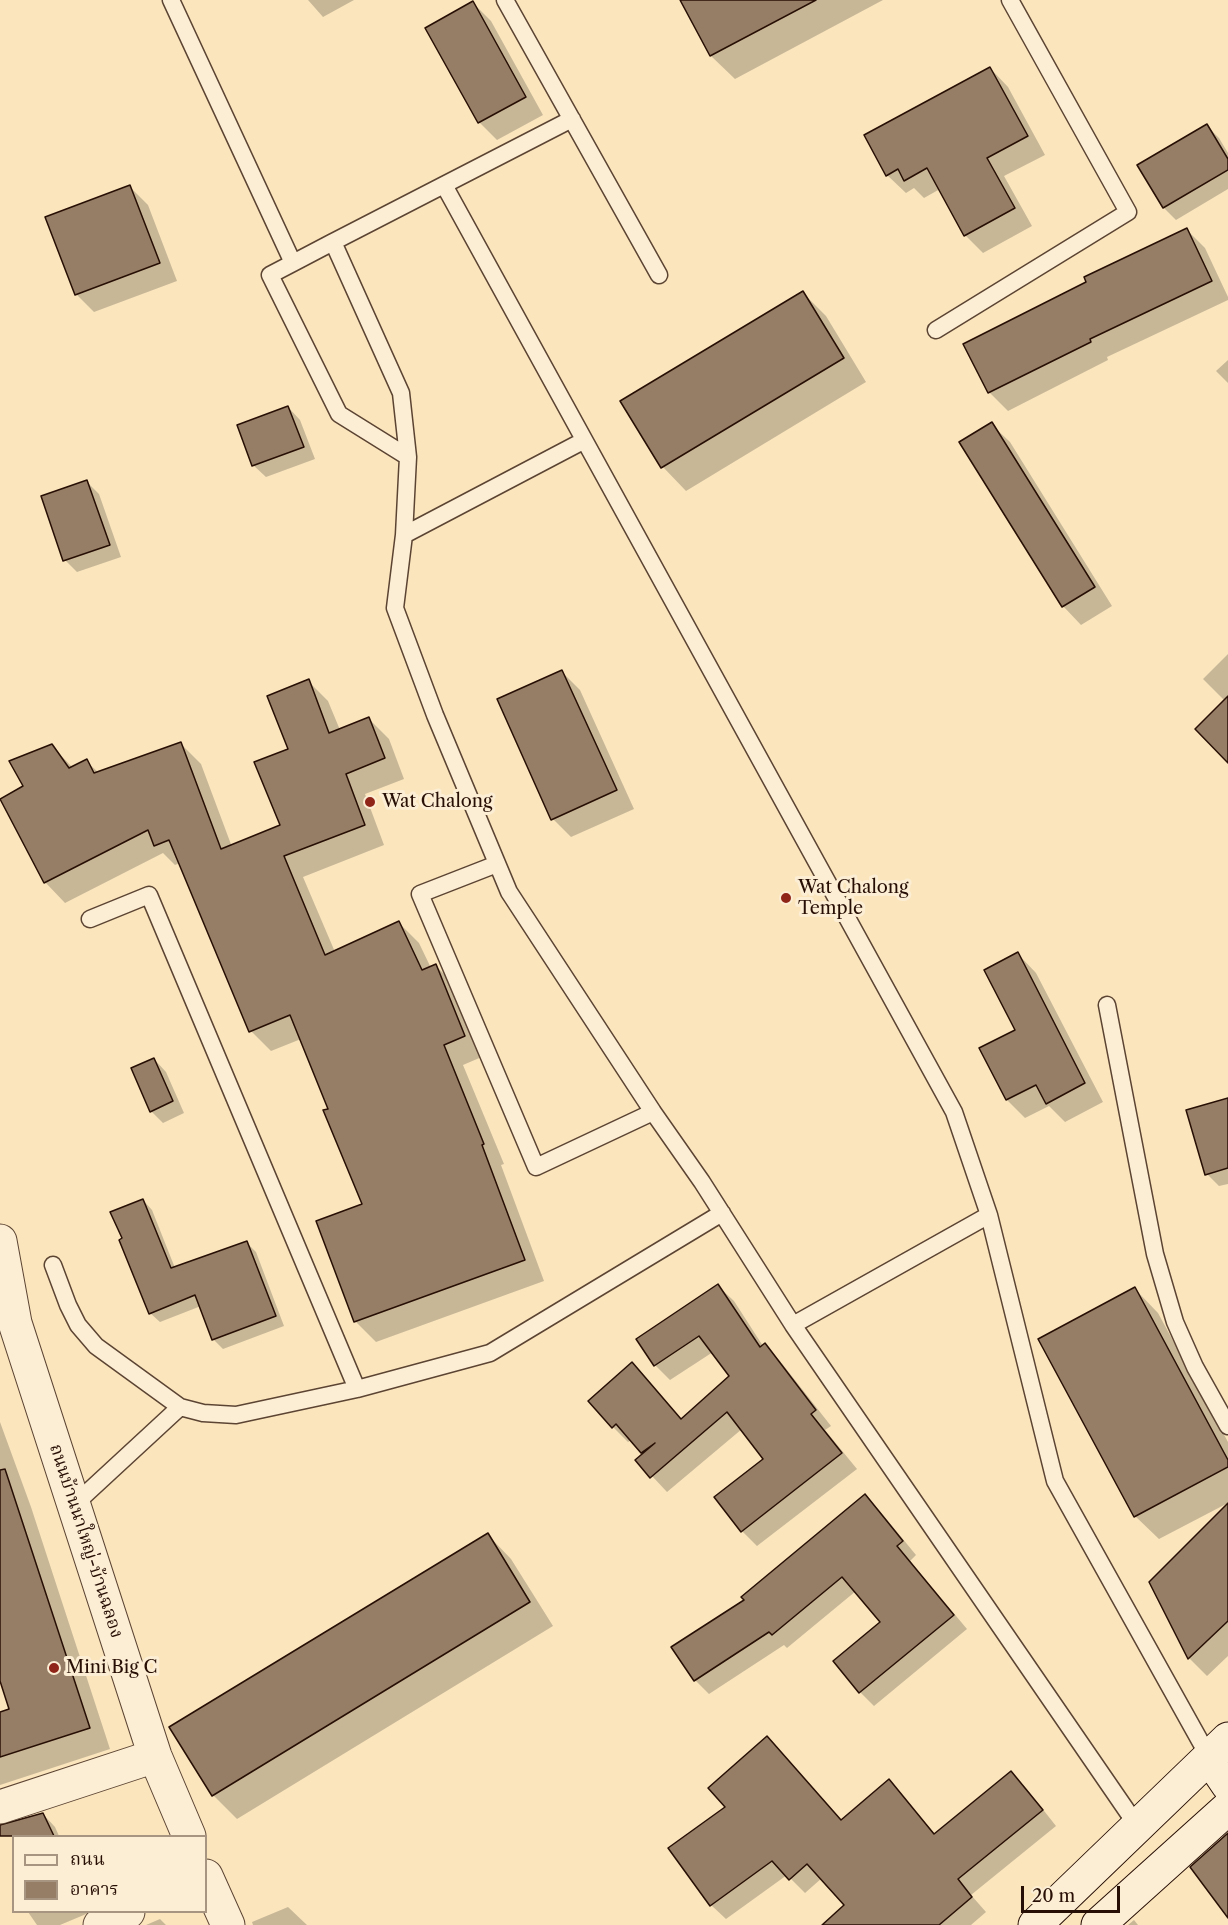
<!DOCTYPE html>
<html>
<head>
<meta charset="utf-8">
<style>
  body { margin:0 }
  #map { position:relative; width:1228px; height:1925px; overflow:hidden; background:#fae5bd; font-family:"Libre Caslon Text","Noto Serif Thai",serif }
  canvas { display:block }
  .legend { position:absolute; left:12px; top:1835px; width:195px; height:78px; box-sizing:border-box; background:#fceed4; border:2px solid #a79581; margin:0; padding:8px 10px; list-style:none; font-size:18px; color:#280f05 }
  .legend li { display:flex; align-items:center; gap:12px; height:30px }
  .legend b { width:30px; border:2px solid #a79581 }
  .scale { position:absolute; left:1021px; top:1886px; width:99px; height:27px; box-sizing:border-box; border:3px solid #280f05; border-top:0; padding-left:8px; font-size:18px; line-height:21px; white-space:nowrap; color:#280f05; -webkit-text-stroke:4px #fceed4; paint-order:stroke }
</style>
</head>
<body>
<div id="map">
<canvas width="1228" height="1925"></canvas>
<ul class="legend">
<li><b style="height:8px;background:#fceed4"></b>ถนน</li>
<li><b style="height:16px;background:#957e65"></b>อาคาร</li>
</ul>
<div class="scale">20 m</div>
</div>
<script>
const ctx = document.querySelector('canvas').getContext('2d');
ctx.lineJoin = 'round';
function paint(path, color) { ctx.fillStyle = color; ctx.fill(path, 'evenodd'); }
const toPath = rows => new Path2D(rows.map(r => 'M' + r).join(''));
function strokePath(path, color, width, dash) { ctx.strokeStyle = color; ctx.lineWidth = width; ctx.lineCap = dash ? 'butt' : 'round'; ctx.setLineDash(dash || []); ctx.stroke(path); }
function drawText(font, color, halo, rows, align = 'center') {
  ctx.font = font + ' "Libre Caslon Text","Noto Serif Thai",serif'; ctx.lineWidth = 6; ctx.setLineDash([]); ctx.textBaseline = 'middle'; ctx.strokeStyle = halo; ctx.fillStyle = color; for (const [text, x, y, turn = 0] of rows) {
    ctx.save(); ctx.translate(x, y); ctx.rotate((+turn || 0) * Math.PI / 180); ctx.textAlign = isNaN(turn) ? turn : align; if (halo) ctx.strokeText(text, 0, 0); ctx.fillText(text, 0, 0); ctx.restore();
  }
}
paint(toPath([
  [308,0,354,0,323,17],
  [682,0,883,0,735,79,711,56],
  [473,3,491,21,543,115,497,140,479,122],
  [990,68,1008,87,1045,155,1004,176,1032,226,983,253,965,235,940,189,924,198,914,188,906,193,887,175],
  [1206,125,1219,138,1228,153,1228,189,1176,220,1164,208,1139,166],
  [129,186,148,205,177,281,94,312,76,294],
  [1187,230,1205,248,1228,297,1228,300,1107,357,1108,360,1008,411,989,392,965,344],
  [803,293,826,316,866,382,686,491,663,467,622,402],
  [1228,360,1228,383,1216,371],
  [288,407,300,420,315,459,266,477,253,465],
  [991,424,1010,442,1112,606,1081,625,1063,606,961,443],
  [87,482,99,494,121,557,77,572,65,560],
  [1228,654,1228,760,1225,701,1203,679],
  [561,671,580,690,634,809,571,837,553,819],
  [308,681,328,701,340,730,369,719,389,739,404,779,365,794,384,845,303,877,335,952,399,923,419,943,431,968,436,966,456,986,484,1056,463,1065,504,1164,501,1165,544,1281,376,1342,355,1321,364,1205,330,1109,301,1039,271,1051,251,1031,180,863,175,865,163,853,65,903,45,882,2,799,26,787,51,745,73,768,86,761,99,773,181,744,201,764,232,847,282,826,290,750],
  [1018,954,1036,973,1103,1102,1065,1122,1049,1106,1025,1118,1007,1100,981,1049,1017,1030],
  [154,1059,166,1072,184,1113,163,1123,151,1111],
  [1228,1100,1228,1184,1219,1186,1207,1174],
  [143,1200,152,1210,175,1268,246,1242,256,1252,284,1326,223,1349,213,1339,201,1306,160,1322,150,1313],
  [718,1286,734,1301,763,1346,765,1345,780,1361,831,1426,825,1430,857,1469,757,1546,742,1531,765,1459,742,1429,667,1492,637,1460,644,1454,631,1440,628,1442,613,1427,632,1364,682,1420,731,1376,713,1352,670,1380,655,1365],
  [1135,1289,1158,1313,1228,1442,1228,1503,1159,1539,1135,1516],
  [0,1422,31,1507,110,1749,0,1785,0,1714,11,1710,0,1676],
  [865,1496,879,1510,916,1555,910,1561,967,1629,874,1706,860,1692,882,1622,856,1591,787,1648,784,1645,709,1694,695,1680],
  [1228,1506,1228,1656,1207,1676,1189,1658,1150,1582],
  [488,1535,511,1559,553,1626,237,1819,213,1795],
  [1011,1773,1026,1788,1056,1826,971,1895,986,1912,971,1925,825,1925,846,1905,822,1878,805,1893,787,1875,726,1919,711,1905,670,1849,842,1821,889,1781,936,1835],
  [43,1814,55,1827,59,1836,16,1836,11,1825],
  [288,1907,307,1925,253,1925,252,1922],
  [28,1912,91,1912,60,1925,37,1925],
  [160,1919,166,1925,146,1925],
  [1134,1920,1138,1925,1128,1925]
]), '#0003');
const building = toPath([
  [680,0,816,0,710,56,680,0],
  [473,1,526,97,478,123,425,28,473,1],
  [990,67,1028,136,987,158,1015,208,964,236,927,168,904,181,898,169,886,176,864,135,990,67],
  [1207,124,1228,159,1228,170,1163,208,1137,165,1207,124],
  [130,185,160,263,75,295,45,217,130,185],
  [1187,228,1212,281,1090,339,1091,342,988,393,963,344,1086,282,1084,277,1187,228],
  [803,291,844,358,661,468,620,401,803,291],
  [288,406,304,447,252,466,237,425,288,406],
  [992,422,1095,587,1062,607,959,442,992,422],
  [87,480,110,545,63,561,41,496,87,480],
  [562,670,617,790,551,820,497,699,562,670],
  [309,679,329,733,369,717,385,758,346,774,365,825,284,856,325,955,399,921,422,970,436,964,465,1036,444,1045,484,1144,482,1145,525,1260,354,1322,316,1221,362,1204,323,1110,328,1109,290,1015,249,1032,169,840,154,846,148,830,44,883,0,799,23,786,9,761,52,744,69,768,87,759,94,773,181,742,221,849,280,825,254,762,288,749,267,696,309,679],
  [1228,696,1228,763,1195,729,1228,696],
  [1018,952,1085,1083,1046,1104,1036,1085,1006,1100,979,1048,1015,1030,984,970,1018,952],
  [154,1058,173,1101,150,1112,131,1068,154,1058],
  [1228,1098,1228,1168,1205,1175,1186,1110,1228,1098],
  [143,1199,171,1268,247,1241,276,1316,212,1340,195,1295,149,1314,119,1240,122,1238,110,1212,143,1199],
  [718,1284,760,1347,765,1343,816,1410,811,1414,842,1453,741,1532,714,1497,763,1459,727,1412,650,1478,635,1460,655,1443,641,1453,616,1424,612,1428,588,1401,632,1362,681,1419,729,1376,699,1336,654,1366,636,1339,718,1284],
  [1135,1287,1228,1460,1228,1467,1134,1517,1038,1339,1135,1287],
  [5,1469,90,1728,0,1757,0,1712,9,1709,0,1681,0,1470,5,1469],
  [865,1494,903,1541,897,1546,954,1615,859,1693,833,1661,880,1622,842,1577,772,1635,769,1632,694,1681,671,1647,744,1600,741,1597,865,1494],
  [1228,1503,1228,1621,1188,1659,1149,1582,1228,1503],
  [488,1533,530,1602,212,1796,169,1727,488,1533],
  [767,1736,841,1820,889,1779,934,1834,1011,1771,1043,1810,958,1879,972,1897,939,1925,822,1925,844,1905,807,1864,789,1880,772,1861,710,1906,668,1848,725,1807,708,1788,767,1736],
  [43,1813,54,1836,0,1836,0,1825,43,1813],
  [1228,1833,1228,1918,1190,1867,1228,1833]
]);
paint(building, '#957e65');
strokePath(building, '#280f05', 1.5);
const lane = toPath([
  [171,0,293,263,333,242],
  [505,0,659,275],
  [572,119,333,242,401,393,408,457,404,535,395,608,435,715,509,892,653,1112,702,1182,793,1325,1138,1827],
  [444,185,954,1112,989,1215,1055,1481,1209,1757],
  [293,263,270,275,339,414,408,457],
  [936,330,1128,212,1010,0],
  [404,535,583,441],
  [497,864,420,894,536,1167,653,1112],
  [90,919,149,895,357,1389],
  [1107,1005,1155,1254,1175,1322,1195,1367,1228,1426],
  [53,1265,68,1305,78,1325,96,1346,180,1407],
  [793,1325,989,1215],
  [75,1504,180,1407,203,1413,236,1415,357,1389,490,1353,722,1213]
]);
const street = toPath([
  [0,1241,15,1323,155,1756,189,1836],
  [0,1807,155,1756],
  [206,1876,228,1925],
  [100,1925,128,1912]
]);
const secondary = toPath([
  [1209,1757,1228,1785],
  [1035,1925,1228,1739],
  [1098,1925,1228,1808]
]);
strokePath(lane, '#5c4433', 19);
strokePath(street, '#5c4433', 35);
strokePath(secondary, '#280f05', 35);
strokePath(lane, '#fceed4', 16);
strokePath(street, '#fceed4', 33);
strokePath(secondary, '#fceed4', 33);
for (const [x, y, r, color] of [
  [370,802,6,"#8f2418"],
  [786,898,6,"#8f2418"],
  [54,1668,6,"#8f2418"]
]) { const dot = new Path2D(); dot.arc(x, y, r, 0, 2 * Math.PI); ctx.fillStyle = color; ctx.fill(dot); strokePath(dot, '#fceed4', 2); }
drawText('18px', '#280f05', '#fceed4', [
  ["Wat Chalong",382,802],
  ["Wat Chalong",798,888],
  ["Temple",798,909],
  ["Mini Big C",66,1668]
], 'left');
drawText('18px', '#280f05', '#fceed4', [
  ["ถนนบ้านนาใหญ่-บ้านฉลอง",86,1541,72]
]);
</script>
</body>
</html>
